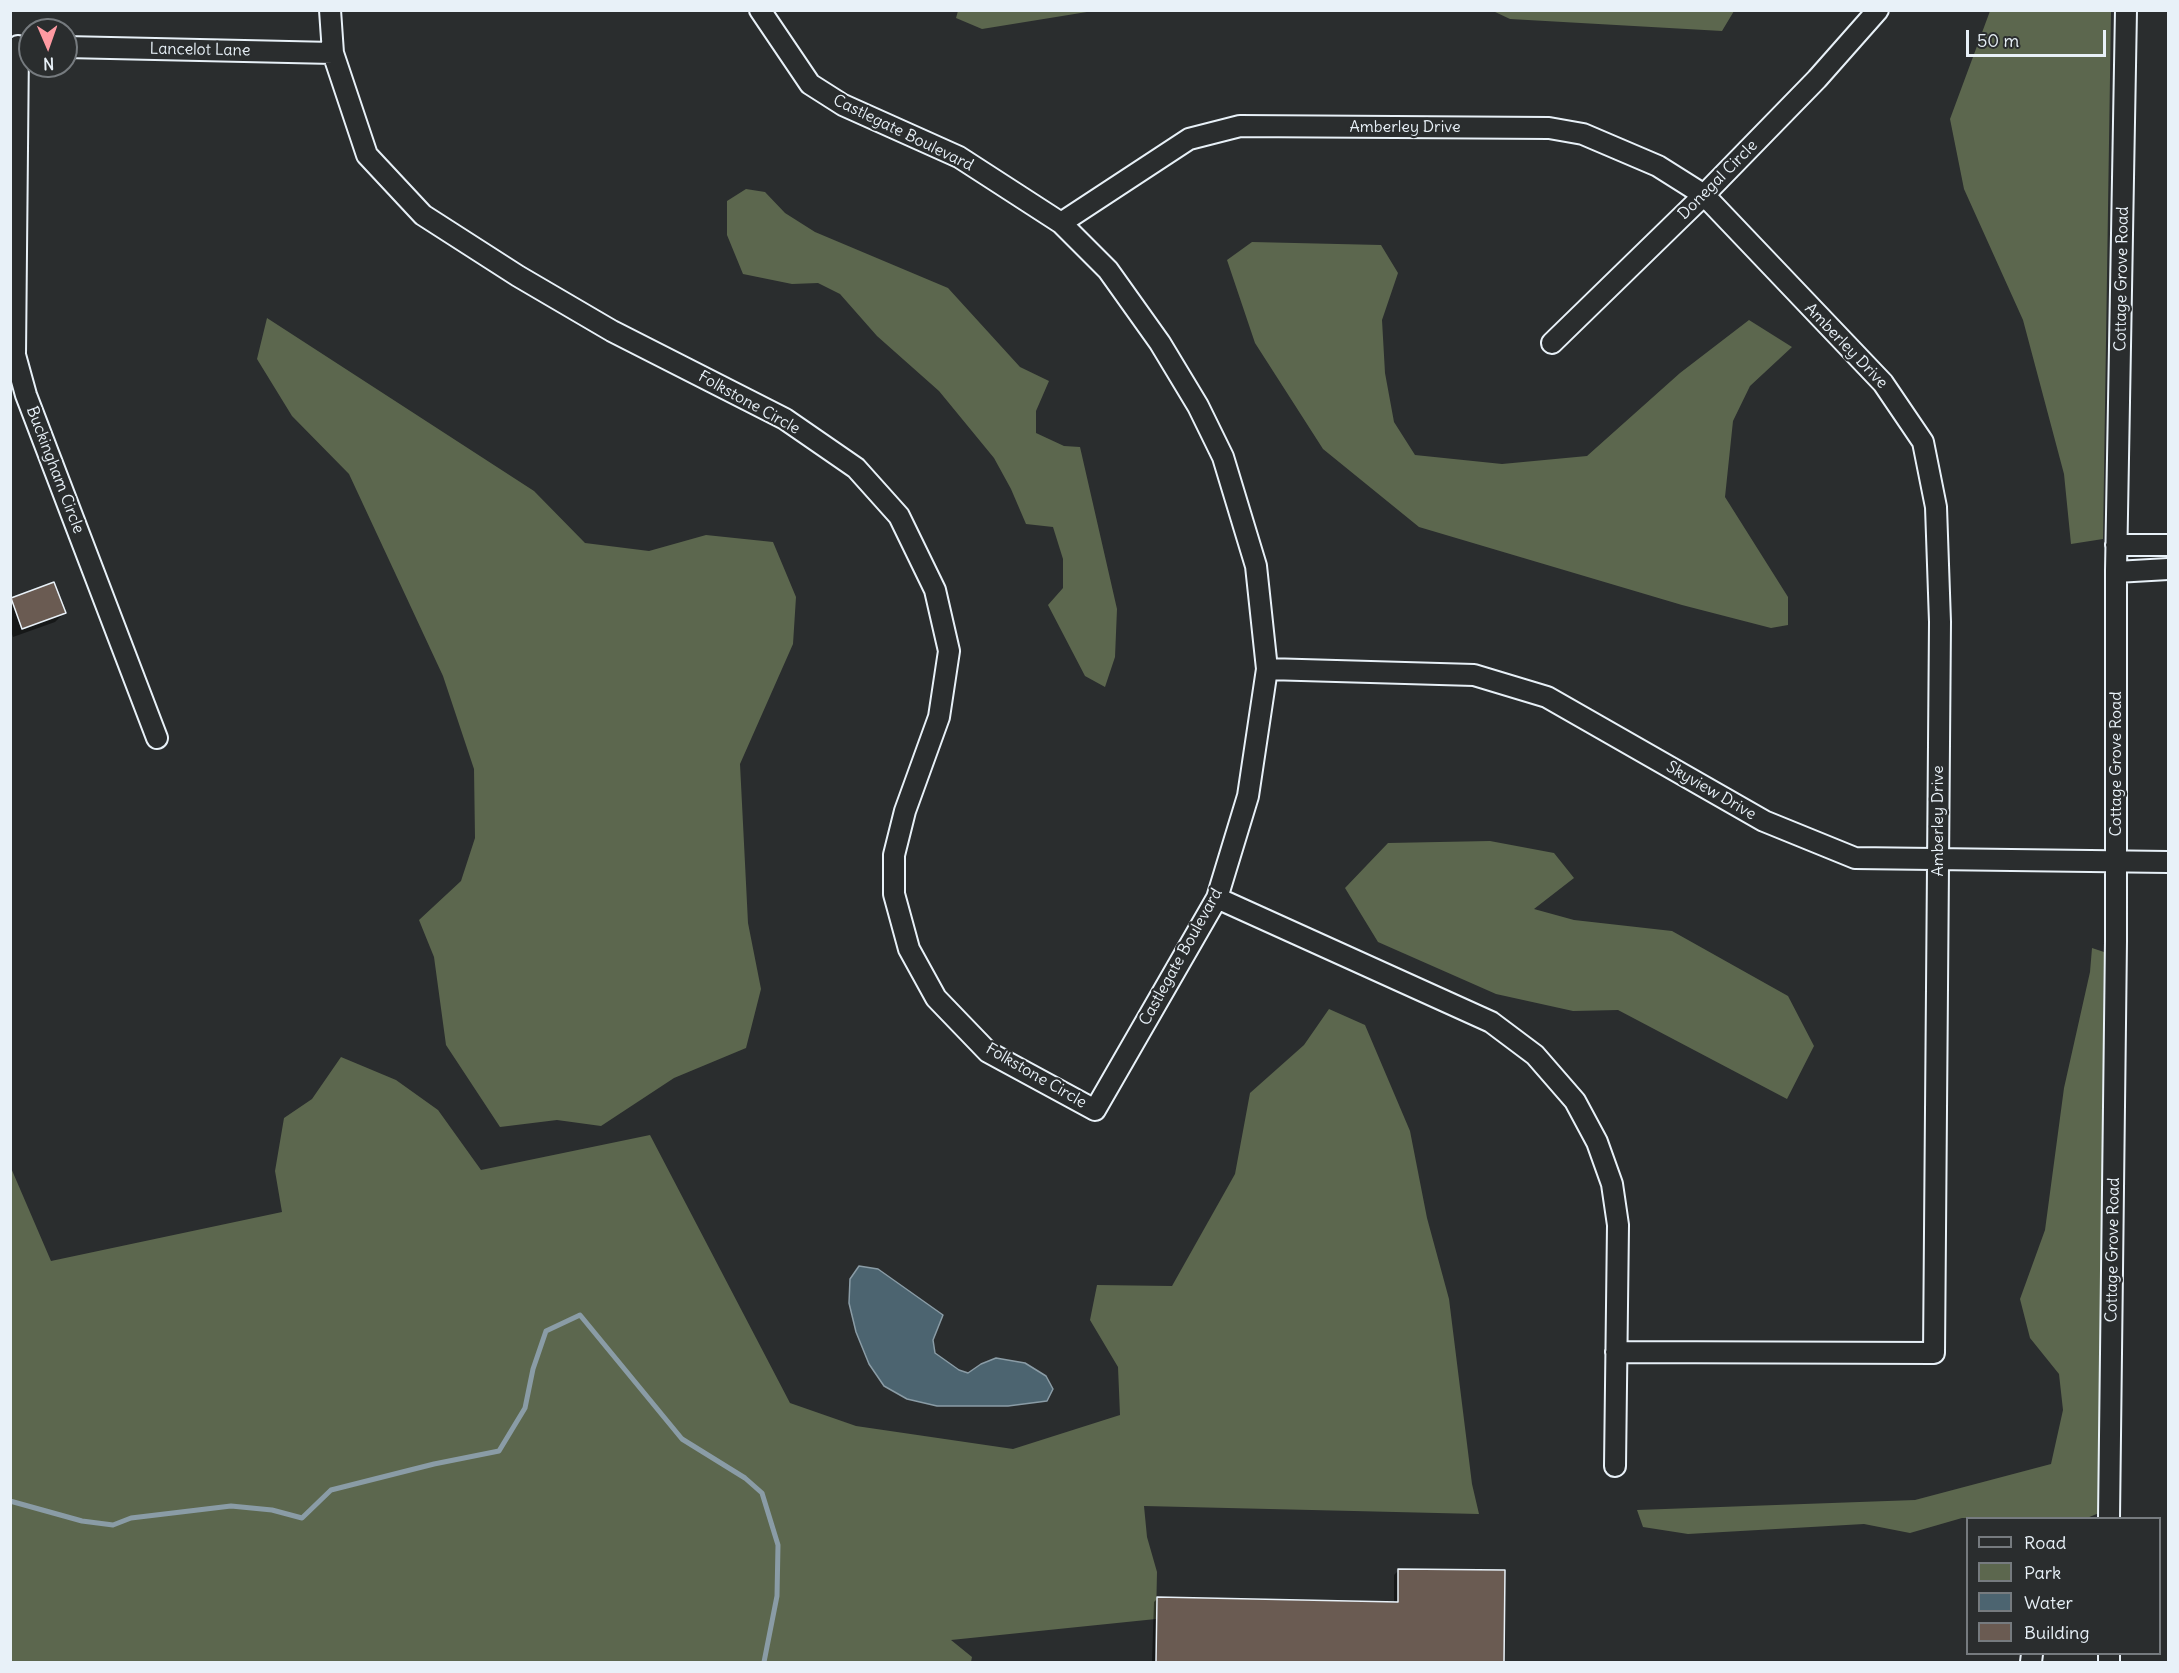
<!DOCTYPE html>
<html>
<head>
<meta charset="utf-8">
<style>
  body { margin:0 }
  #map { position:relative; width:2179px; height:1673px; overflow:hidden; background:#2a2d2e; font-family:Delius,sans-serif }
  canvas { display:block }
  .frame { position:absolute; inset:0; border:12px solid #e8f1f8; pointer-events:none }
  .legend { position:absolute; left:1966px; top:1517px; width:195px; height:138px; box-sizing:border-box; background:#2a2d2e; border:2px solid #767b7f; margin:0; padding:8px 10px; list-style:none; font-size:18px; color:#e8f1f8 }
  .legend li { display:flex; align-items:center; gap:12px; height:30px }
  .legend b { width:30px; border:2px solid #767b7f }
  .north { position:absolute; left:18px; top:18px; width:60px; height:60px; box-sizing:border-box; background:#2a2d2e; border:2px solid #767b7f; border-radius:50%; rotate:178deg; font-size:16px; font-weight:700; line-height:24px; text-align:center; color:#e8f1f8 }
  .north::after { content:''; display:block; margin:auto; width:21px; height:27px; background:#ff9aa2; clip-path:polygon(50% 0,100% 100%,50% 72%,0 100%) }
  .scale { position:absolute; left:1966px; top:30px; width:140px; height:27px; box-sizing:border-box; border:3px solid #e8f1f8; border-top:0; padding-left:8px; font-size:18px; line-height:21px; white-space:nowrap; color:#e8f1f8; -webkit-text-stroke:4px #2a2d2e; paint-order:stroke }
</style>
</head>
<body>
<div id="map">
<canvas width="2179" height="1673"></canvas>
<div class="frame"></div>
<ul class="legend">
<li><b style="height:8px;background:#2a2d2e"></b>Road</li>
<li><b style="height:16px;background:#5c674e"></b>Park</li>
<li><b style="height:16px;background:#4c6470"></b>Water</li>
<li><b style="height:16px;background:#6a5b52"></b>Building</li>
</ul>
<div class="north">N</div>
<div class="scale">50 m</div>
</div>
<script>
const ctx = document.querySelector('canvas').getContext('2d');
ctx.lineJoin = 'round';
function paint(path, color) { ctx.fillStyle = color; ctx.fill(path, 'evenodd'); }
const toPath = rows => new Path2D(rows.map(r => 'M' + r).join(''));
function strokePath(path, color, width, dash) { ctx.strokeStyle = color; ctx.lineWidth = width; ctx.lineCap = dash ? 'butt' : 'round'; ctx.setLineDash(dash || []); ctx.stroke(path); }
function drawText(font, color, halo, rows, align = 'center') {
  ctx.font = font + ' Delius,sans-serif'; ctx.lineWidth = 4.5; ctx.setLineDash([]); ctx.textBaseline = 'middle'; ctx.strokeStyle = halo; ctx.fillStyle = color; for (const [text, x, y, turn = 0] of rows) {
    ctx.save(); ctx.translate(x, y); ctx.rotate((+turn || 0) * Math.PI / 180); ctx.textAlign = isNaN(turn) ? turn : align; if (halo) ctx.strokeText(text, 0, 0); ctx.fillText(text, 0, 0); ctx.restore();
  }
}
paint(toPath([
  [958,11,958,10,1093,11,982,29,956,18],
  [1493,11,1734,10,1734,11,1722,31,1510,19],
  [1990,11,2111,11,2103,539,2071,544,2064,474,2023,320,1964,189,1950,119],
  [746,189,765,192,785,213,815,232,948,288,1020,367,1049,381,1036,411,1036,433,1064,446,1080,447,1117,609,1115,657,1105,687,1085,676,1048,605,1063,588,1063,559,1053,527,1026,524,1011,489,994,458,939,391,877,336,840,294,818,283,792,284,743,274,727,235,727,201],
  [1252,242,1381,245,1398,273,1382,320,1385,373,1394,422,1415,455,1502,464,1587,456,1680,373,1749,320,1792,347,1750,386,1733,421,1725,497,1788,597,1788,625,1771,628,1682,605,1419,527,1323,449,1255,343,1227,260],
  [267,318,534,491,585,543,649,551,706,535,773,542,796,597,793,644,740,764,748,923,761,989,746,1048,674,1078,601,1126,557,1120,500,1127,446,1045,434,957,419,920,461,881,475,838,474,769,443,676,349,474,292,416,257,359],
  [1490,841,1554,853,1574,878,1534,909,1574,920,1672,931,1788,996,1814,1046,1787,1099,1618,1010,1573,1011,1496,994,1378,942,1345,888,1388,843],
  [2092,948,2104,952,2099,1513,2087,1518,1962,1518,1910,1533,1864,1524,1688,1534,1643,1527,1637,1510,1915,1500,2051,1464,2063,1410,2059,1374,2030,1338,2020,1299,2045,1230,2064,1088,2090,972],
  [1329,1009,1365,1025,1410,1131,1427,1218,1449,1299,1472,1484,1479,1514,1144,1506,1147,1537,1157,1572,1156,1619,951,1640,972,1657,971,1662,11,1662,11,1168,51,1261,282,1212,275,1171,284,1118,312,1099,341,1057,396,1080,438,1110,481,1170,650,1135,790,1403,856,1426,1013,1449,1120,1415,1118,1367,1090,1320,1097,1285,1172,1286,1235,1174,1250,1093,1304,1045]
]), '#5c674e');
const water = toPath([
  [859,1266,878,1269,943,1315,933,1340,935,1353,959,1370,968,1373,981,1364,996,1358,1025,1363,1046,1376,1053,1389,1047,1401,1008,1406,937,1406,907,1399,884,1386,869,1364,856,1332,849,1303,850,1279,859,1266]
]);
paint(water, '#4c6470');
strokePath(water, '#8a9ca6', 1.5);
paint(toPath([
  [12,599,64,613,55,622,13,637,10,628],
  [1398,1571,1503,1571,1503,1662,1152,1662,1154,1602,1158,1598,1394,1604,1394,1575]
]), '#0007');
strokePath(toPath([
  [10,1501,82,1521,113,1525,131,1518,231,1506,272,1510,302,1518,331,1490,434,1464,499,1451,525,1408,533,1369,546,1331,580,1315,682,1439,745,1478,762,1493,778,1545,777,1596,764,1662]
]), '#8a9ca6', 5);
const building = toPath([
  [54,582,66,613,22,629,11,598,54,582],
  [1398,1569,1505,1570,1504,1662,1156,1662,1157,1597,1398,1602,1398,1569]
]);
paint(building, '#6a5b52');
strokePath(building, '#e8f1f8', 1.5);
const minor = toPath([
  [330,10,333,53,367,155,423,215,518,276,612,331,785,419,856,468,899,516,935,590,949,651,939,717,905,811,894,855,894,894,909,949,936,998,988,1052,1095,1110,1217,898,1248,796,1267,669,1256,566,1223,457,1198,406,1160,343,1108,270,1061,223,959,157,843,105,810,84,760,10],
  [18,46,15,355,26,395,157,738],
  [66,47,333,53],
  [1061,223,1189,139,1240,126,1549,128,1583,134,1658,166,1704,195,1883,383,1923,442,1936,507,1940,622,1934,1353,1616,1352],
  [1552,343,1704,195,1817,79,1878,10],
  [2116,545,2168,545],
  [2116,572,2168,569],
  [1267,669,1474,675,1547,697,1764,821,1855,858,2168,862],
  [1217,898,1491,1022,1535,1055,1575,1101,1597,1142,1612,1184,1618,1225,1615,1466],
  [2109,1518,2116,941,2116,570,2126,10],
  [2031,1662,2032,1654],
  [2109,1662,2109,1654]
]);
strokePath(minor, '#e8f1f8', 24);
strokePath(minor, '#2a2d2e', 20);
drawText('16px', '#e8f1f8', '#2a2d2e', [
  ["Lancelot Lane",200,50,1],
  ["Amberley Drive",1405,127],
  ["Castlegate Boulevard",903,133,26],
  ["Donegal Circle",1718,180,-45],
  ["Cottage Grove Road",2122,279,-89],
  ["Amberley Drive",1846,346,46],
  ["Folkstone Circle",749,403,29],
  ["Buckingham Circle",55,470,69],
  ["Cottage Grove Road",2116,764,-90],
  ["Skyview Drive",1711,791,30],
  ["Amberley Drive",1938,821,-90],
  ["Castlegate Boulevard",1181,957,-61],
  ["Folkstone Circle",1036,1076,30],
  ["Cottage Grove Road",2113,1250,-89]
]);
</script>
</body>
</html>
